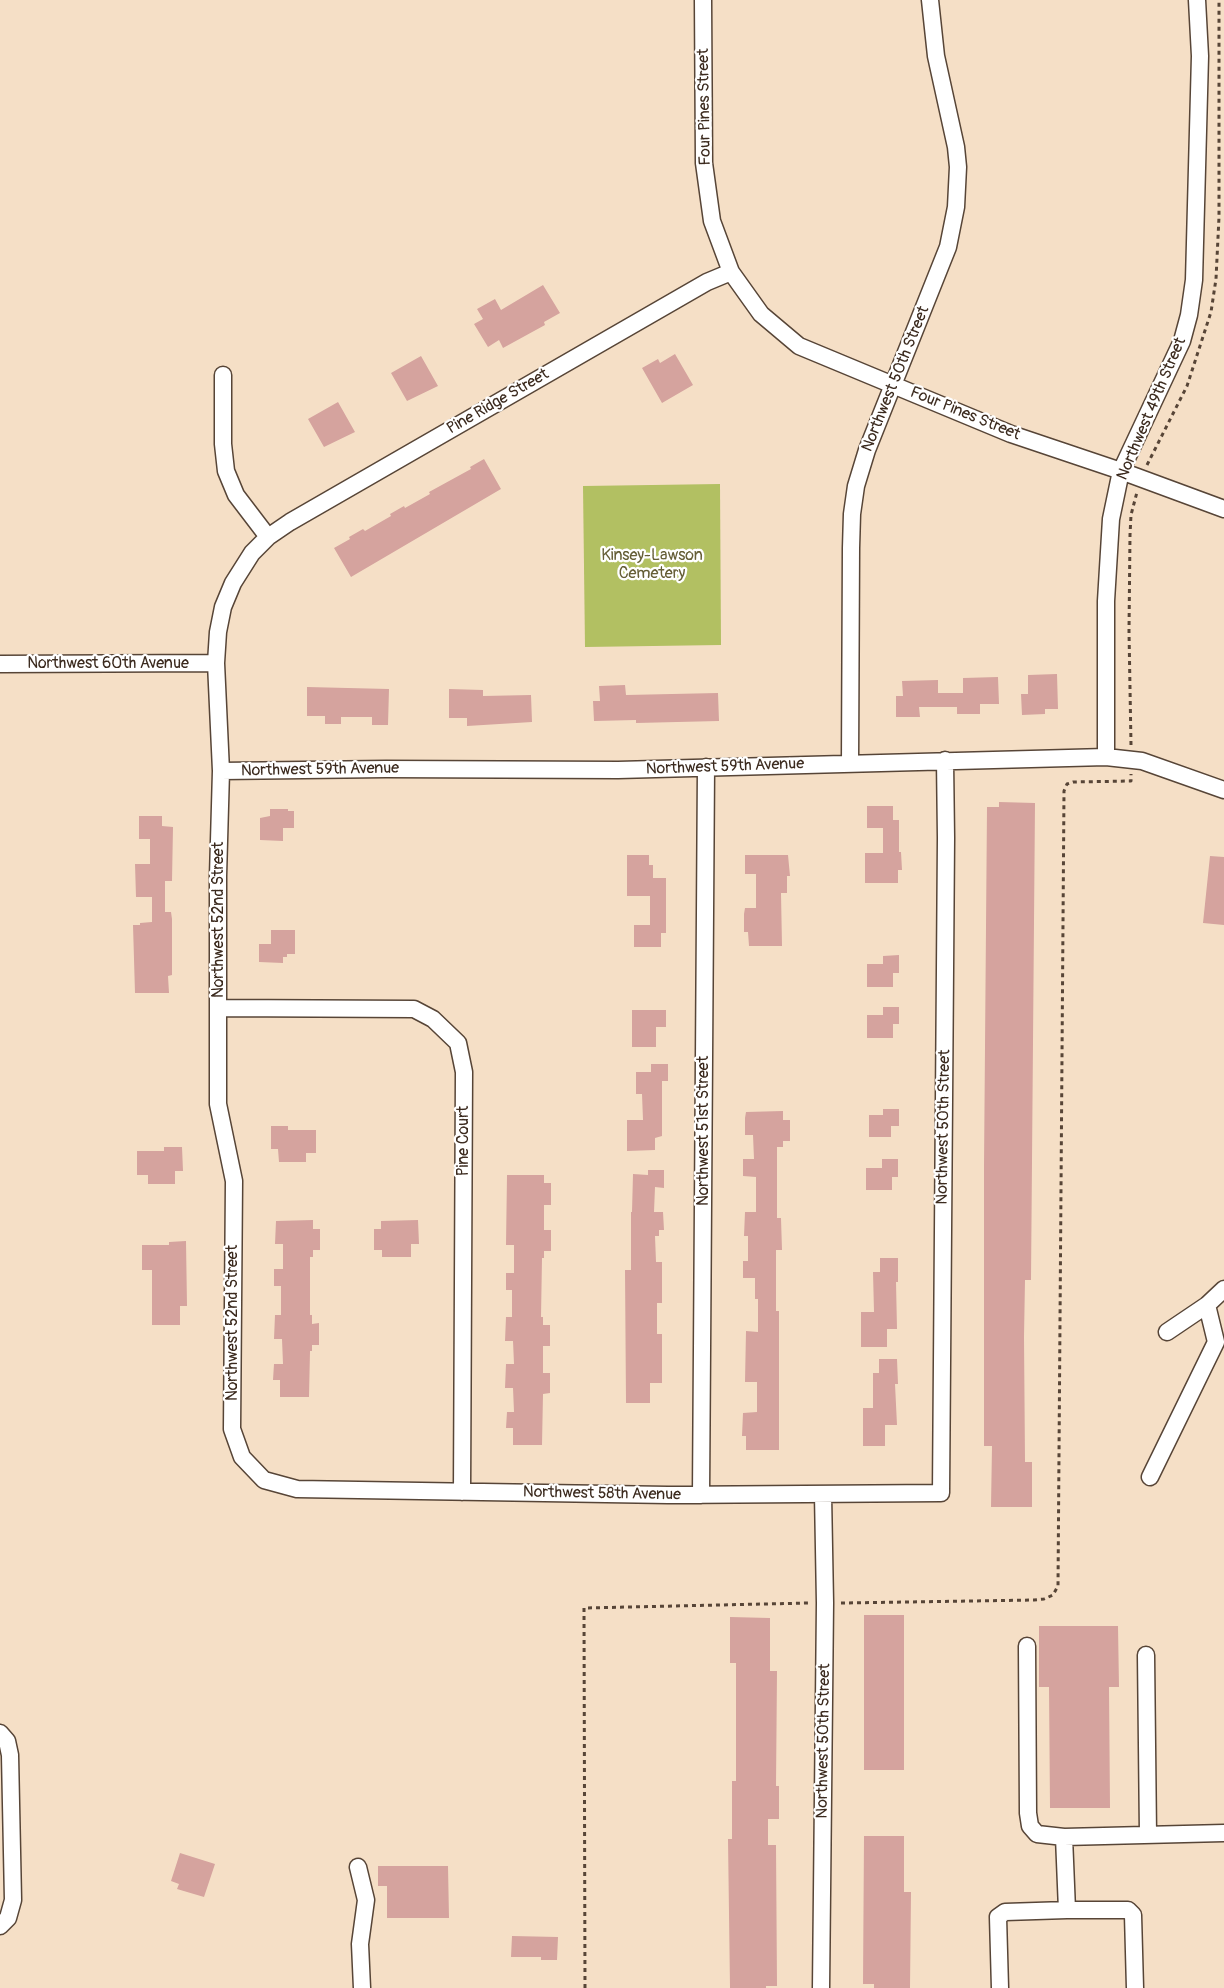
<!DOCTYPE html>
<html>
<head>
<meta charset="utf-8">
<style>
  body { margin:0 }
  canvas { display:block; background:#f5dfc6 }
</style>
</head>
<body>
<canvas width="1224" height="1988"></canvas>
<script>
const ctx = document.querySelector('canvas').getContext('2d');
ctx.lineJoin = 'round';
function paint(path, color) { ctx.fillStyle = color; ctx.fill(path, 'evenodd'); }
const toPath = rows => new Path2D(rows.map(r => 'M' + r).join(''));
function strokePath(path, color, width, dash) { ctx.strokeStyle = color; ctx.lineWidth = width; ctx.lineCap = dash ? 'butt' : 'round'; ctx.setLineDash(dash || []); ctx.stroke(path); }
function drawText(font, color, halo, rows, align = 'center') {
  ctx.font = font + ' Pangolin,sans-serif'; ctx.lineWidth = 4.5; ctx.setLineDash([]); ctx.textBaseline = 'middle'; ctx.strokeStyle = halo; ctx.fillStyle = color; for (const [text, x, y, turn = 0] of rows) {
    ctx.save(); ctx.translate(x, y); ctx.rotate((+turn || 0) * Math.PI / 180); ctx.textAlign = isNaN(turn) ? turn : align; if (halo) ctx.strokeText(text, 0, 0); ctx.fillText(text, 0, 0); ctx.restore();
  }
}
paint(toPath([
  [720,484,721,645,585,647,583,486]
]), '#b2c062');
paint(toPath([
  [543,285,560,313,544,322,545,325,503,348,499,340,488,347,474,324,483,319,477,309,495,299,501,310],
  [675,354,693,385,662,403,642,368,658,359,660,363],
  [421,356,438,386,407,401,391,373],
  [338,402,355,432,324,447,308,419],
  [484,459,501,489,351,577,334,548,350,539,349,537,363,529,365,531,391,516,390,514,404,506,405,508,430,494,429,492,471,469,470,467],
  [1057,674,1058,709,1045,709,1045,714,1022,715,1021,694,1028,694,1028,675],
  [998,677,999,704,980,704,980,714,957,714,957,707,919,707,920,717,896,717,896,696,903,696,902,681,938,680,938,693,963,693,963,678],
  [625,685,626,695,718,693,719,721,636,723,636,720,594,721,593,701,600,701,599,686],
  [307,687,389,689,388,725,372,725,372,717,341,717,341,724,325,724,325,716,307,716],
  [449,689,483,690,483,696,531,695,532,722,467,726,467,718,449,718],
  [999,802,1035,803,1031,1280,1025,1280,1024,1337,1025,1462,1032,1462,1032,1507,991,1507,992,1446,984,1446,984,1166,987,807,999,807],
  [867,806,893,806,893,820,899,820,899,852,901,852,902,870,898,870,898,883,865,883,865,853,883,853,883,828,867,828],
  [270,809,288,809,288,811,294,811,294,828,283,828,283,841,260,840,260,818,270,816],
  [139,816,162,816,162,826,173,827,172,881,165,881,165,912,171,912,172,919,172,975,168,976,169,993,135,993,133,925,140,925,140,923,152,922,152,897,136,897,135,864,150,864,150,839,139,839],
  [627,855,649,855,649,865,653,865,653,878,666,878,666,933,661,933,661,947,634,947,634,925,650,925,650,896,627,896],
  [745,855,788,855,790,876,787,876,787,893,781,893,782,946,749,946,748,932,744,932,744,914,745,908,756,908,756,874,745,874],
  [1210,856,1224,857,1224,925,1203,923],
  [271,930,295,930,295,954,287,954,287,957,283,957,283,963,259,962,259,944,271,944],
  [899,955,899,973,893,973,893,987,867,987,867,964,883,964,883,956],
  [883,1007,899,1007,899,1024,893,1024,893,1038,867,1038,867,1015,883,1015],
  [632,1010,666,1010,666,1027,656,1027,656,1047,632,1047],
  [651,1064,668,1064,668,1081,662,1081,662,1136,655,1138,655,1150,627,1151,627,1120,643,1120,642,1094,636,1094,636,1072,651,1072],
  [883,1109,899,1109,899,1126,891,1126,891,1137,869,1137,869,1115,883,1115],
  [783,1111,783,1120,790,1120,790,1141,783,1141,783,1147,777,1147,777,1218,781,1218,782,1250,776,1250,776,1311,779,1311,779,1450,746,1450,746,1436,742,1436,743,1413,757,1412,757,1382,745,1382,746,1331,758,1332,758,1299,755,1299,755,1278,743,1278,743,1261,748,1261,748,1236,744,1236,745,1212,756,1212,756,1177,743,1176,743,1159,754,1159,753,1135,745,1135,745,1118,746,1112],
  [271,1126,288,1126,288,1130,316,1130,316,1153,306,1153,306,1162,279,1162,278,1149,271,1149],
  [164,1147,182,1147,183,1171,175,1171,175,1184,148,1184,148,1175,137,1175,137,1151,164,1151],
  [882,1159,898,1159,898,1177,892,1177,892,1190,866,1190,866,1168,882,1168],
  [648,1170,664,1170,664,1188,655,1187,654,1212,663,1212,664,1230,659,1230,659,1236,655,1236,656,1262,662,1262,662,1303,657,1303,657,1334,662,1334,662,1383,650,1383,650,1403,626,1403,625,1270,631,1270,631,1212,632,1212,633,1174,648,1175],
  [507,1175,544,1175,544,1183,551,1183,551,1205,544,1205,544,1230,551,1230,551,1251,544,1251,544,1258,542,1258,541,1317,543,1317,543,1325,550,1325,550,1346,543,1346,543,1373,550,1373,550,1393,543,1394,542,1445,513,1445,513,1428,506,1428,507,1412,514,1412,513,1388,505,1388,506,1364,514,1364,513,1341,505,1341,506,1317,512,1317,512,1290,506,1290,506,1273,514,1273,514,1245,506,1245],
  [313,1220,313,1229,320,1229,320,1250,313,1250,313,1257,310,1257,310,1315,312,1315,312,1324,319,1323,319,1345,312,1345,312,1351,310,1351,309,1397,280,1397,280,1380,273,1380,274,1364,283,1364,282,1339,274,1339,275,1315,281,1315,281,1286,274,1286,274,1269,283,1269,283,1244,275,1244,276,1221],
  [418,1220,419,1244,411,1244,411,1257,382,1257,382,1250,374,1250,374,1229,381,1229,381,1221],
  [186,1241,187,1306,180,1306,180,1325,152,1325,152,1270,142,1270,142,1245,169,1245,169,1242],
  [880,1258,898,1258,898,1282,896,1282,897,1329,887,1329,887,1347,861,1347,861,1312,874,1312,873,1272,880,1272],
  [879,1359,897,1359,898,1384,895,1384,897,1425,885,1425,885,1446,863,1446,863,1408,873,1408,873,1373,879,1373],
  [864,1615,904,1615,904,1770,864,1770],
  [730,1617,770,1618,770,1671,777,1671,776,1786,779,1786,779,1819,768,1819,768,1845,776,1845,777,1986,766,1986,766,1988,730,1988,728,1839,732,1839,732,1781,736,1781,736,1663,730,1663],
  [1039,1626,1118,1626,1119,1687,1109,1687,1110,1808,1050,1808,1049,1687,1039,1687],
  [864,1836,904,1836,904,1892,911,1892,910,1988,874,1988,874,1984,863,1984],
  [180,1853,215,1864,204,1897,177,1889,179,1884,171,1881],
  [378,1866,448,1866,449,1918,387,1918,387,1886,378,1886],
  [512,1936,558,1937,557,1960,541,1960,541,1957,511,1957]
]), '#d5a39e');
const minor = toPath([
  [703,0,704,163,712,221,731,272,761,314,799,346,1011,434,1121,471,1224,509],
  [731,272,707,282,290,522,268,537,252,553,233,583,223,607,218,632,216,663,221,771,218,876,218,1104,234,1181,232,1429,242,1457,264,1480,297,1489,668,1495,941,1493,946,838,945,760],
  [223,375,223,444,226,471,236,495,268,537],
  [0,664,216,663],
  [1106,757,1106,601,1111,519,1121,471,1182,341,1189,315,1194,280,1200,56,1197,0],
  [850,763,851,548,852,514,856,486,867,450,948,247,956,207,958,167,956,147,936,56,930,0],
  [221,771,386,769,618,770,1106,757,1142,761,1224,790],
  [219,1008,414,1009,433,1019,458,1043,464,1072,462,1492],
  [1167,1332,1207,1305,1224,1289],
  [1150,1477,1216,1342,1207,1305],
  [701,1495,706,767],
  [1027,1646,1028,1813,1030,1826,1037,1834,1064,1837],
  [1146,1655,1148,1835],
  [0,1733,7,1741,10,1755,13,1900,8,1918,0,1926],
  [358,1867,366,1900,360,1944,362,1988],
  [821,1988,825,1603,823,1494],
  [1000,1988,998,1917,1005,1912,1067,1910],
  [1135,1988,1133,1915,1128,1910,1067,1910,1064,1837,1224,1833]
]);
strokePath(minor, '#574537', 19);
strokePath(toPath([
  [1147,465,1187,386,1211,312,1216,279,1219,217,1219,0],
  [1131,745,1129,631,1130,535,1131,515,1137,492],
  [841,1603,1034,1600,1044,1599,1053,1595,1058,1586,1064,791,1067,784,1073,782,1131,781,1131,774],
  [585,1988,584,1608,809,1603]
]), '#574537', 3, [4, 4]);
strokePath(minor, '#fff', 16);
drawText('16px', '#3b2a1e', '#fff', [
  ["Four Pines Street",705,107,-91],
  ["Northwest 50th Street",896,379,-68],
  ["Pine Ridge Street",498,402,-30],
  ["Northwest 49th Street",1152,409,-67],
  ["Four Pines Street",965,414,22],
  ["Northwest 60th Avenue",108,664],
  ["Northwest 59th Avenue",725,767,-2],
  ["Northwest 59th Avenue",320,770,-1],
  ["Northwest 52nd Street",219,920,-90],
  ["Northwest 50th Street",944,1127,-89],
  ["Northwest 51st Street",704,1131,-90],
  ["Pine Court",464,1141,-90],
  ["Northwest 52nd Street",233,1323,-90],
  ["Northwest 58th Avenue",602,1494,1],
  ["Northwest 50th Street",824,1741,-89]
]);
drawText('16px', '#655e36', '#fff', [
  ["Kinsey-Lawson",652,556],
  ["Cemetery",652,574]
]);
</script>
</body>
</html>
